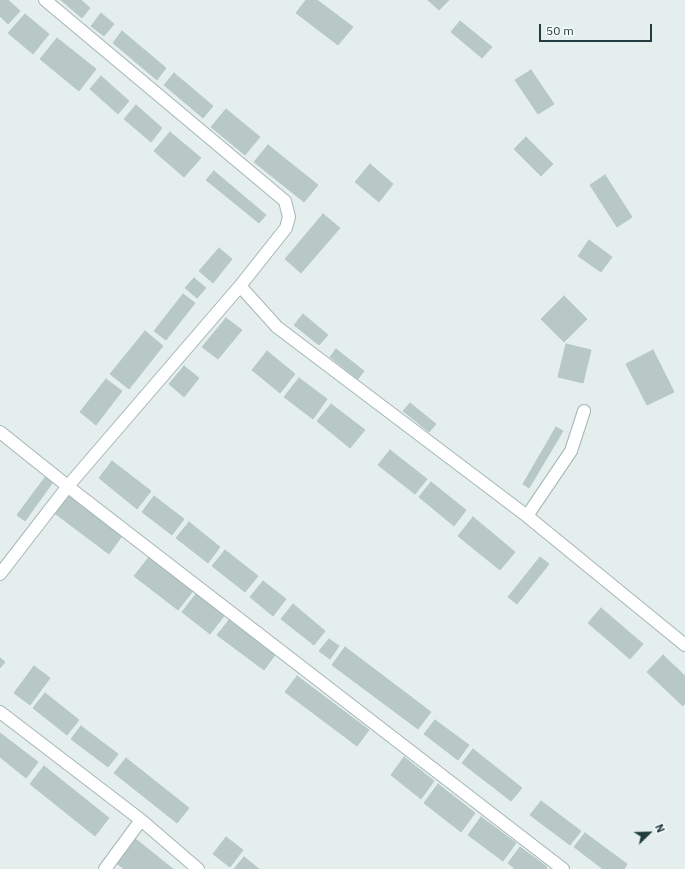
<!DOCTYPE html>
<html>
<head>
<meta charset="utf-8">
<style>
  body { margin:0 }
  #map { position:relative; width:685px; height:869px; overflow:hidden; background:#e3eeed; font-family:"IBM Plex Sans",sans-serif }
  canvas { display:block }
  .north { position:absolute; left:629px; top:813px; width:40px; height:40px; -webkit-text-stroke:3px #f4faf9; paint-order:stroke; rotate:67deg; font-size:11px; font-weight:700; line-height:16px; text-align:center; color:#223d40 }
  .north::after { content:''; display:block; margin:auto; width:14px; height:18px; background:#223d40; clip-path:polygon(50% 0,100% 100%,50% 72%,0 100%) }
  .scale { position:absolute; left:539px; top:24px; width:113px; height:18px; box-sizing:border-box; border:2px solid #223d40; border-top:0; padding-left:5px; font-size:12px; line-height:14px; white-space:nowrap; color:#223d40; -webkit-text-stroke:3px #f4faf9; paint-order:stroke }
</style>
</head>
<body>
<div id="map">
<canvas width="685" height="869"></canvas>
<div class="north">N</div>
<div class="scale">50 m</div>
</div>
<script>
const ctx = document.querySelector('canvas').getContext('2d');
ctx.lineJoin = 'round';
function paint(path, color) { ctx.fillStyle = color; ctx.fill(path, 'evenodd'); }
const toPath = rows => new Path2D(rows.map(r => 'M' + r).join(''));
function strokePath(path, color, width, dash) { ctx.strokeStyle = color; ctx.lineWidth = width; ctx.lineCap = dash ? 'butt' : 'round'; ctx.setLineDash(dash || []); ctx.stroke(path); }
const building = toPath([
  [0,0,8,0,20,11,8,24,0,16,0,0],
  [61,0,81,0,90,8,82,18,61,0],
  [306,0,317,0,353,27,338,45,296,13,306,0],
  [428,0,449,0,439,10,428,0],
  [101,13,114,24,104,36,91,26,101,13],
  [25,14,49,34,33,54,8,33,25,14],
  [460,21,492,47,482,58,451,32,460,21],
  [122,31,166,68,157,80,113,43,122,31],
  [57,38,96,69,79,91,40,59,57,38],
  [531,70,554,104,538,114,515,80,531,70],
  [174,73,213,106,203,118,164,85,174,73],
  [101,76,129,101,118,114,90,89,101,76],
  [136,105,162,128,151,142,124,119,136,105],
  [226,109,260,137,245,155,211,127,226,109],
  [170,132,201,158,184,177,154,151,170,132],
  [526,137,553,164,541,176,514,149,526,137],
  [268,145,318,185,304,202,254,162,268,145],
  [370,164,393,184,379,202,355,182,370,164],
  [214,171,266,215,259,223,206,180,214,171],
  [605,175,632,217,617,227,590,185,605,175],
  [323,214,340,228,301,273,285,259,323,214],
  [589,240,612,257,601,272,578,256,589,240],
  [219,248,232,259,213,283,199,271,219,248],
  [194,278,206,288,197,298,185,288,194,278],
  [183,294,195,303,166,340,154,331,183,294],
  [564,296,587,319,564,342,541,319,564,296],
  [303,314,328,335,319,345,294,325,303,314],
  [226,318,242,330,218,359,202,347,226,318],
  [145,331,163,346,129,389,110,374,145,331],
  [566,344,591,350,583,383,558,377,566,344],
  [336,349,364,371,358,379,330,357,336,349],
  [653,350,674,392,647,405,626,364,653,350],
  [267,351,295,374,280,393,252,370,267,351],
  [184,366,199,378,184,397,169,384,184,366],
  [299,378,327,399,313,419,284,397,299,378],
  [106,379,122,391,96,425,80,412,106,379],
  [410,403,436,424,429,432,403,411,410,403],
  [331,404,365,430,350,448,317,421,331,404],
  [556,427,563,431,529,488,523,484,556,427],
  [390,450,427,479,415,494,378,465,390,450],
  [112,461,151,491,137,509,99,478,112,461],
  [46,476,53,482,25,521,17,515,46,476],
  [431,482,466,510,454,526,419,497,431,482],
  [67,494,122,536,109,554,53,512,67,494],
  [154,496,184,519,172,535,142,512,154,496],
  [473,517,515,552,500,570,458,536,473,517],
  [189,522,220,547,208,563,176,538,189,522],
  [225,550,258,576,245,592,212,566,225,550],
  [149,557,193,591,178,610,134,576,149,557],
  [540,557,549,564,517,604,508,597,540,557],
  [263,581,286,599,273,616,250,597,263,581],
  [196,594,224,616,210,634,182,612,196,594],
  [293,604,325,631,314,645,281,619,293,604],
  [601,608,643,644,630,659,588,623,601,608],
  [229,620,275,655,264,670,217,635,229,620],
  [329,639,339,646,330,659,319,651,329,639],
  [345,647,431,712,418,729,332,665,345,647],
  [663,655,685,676,685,703,683,706,647,672,663,655],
  [0,658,5,662,0,668,0,658],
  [34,666,50,678,30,705,14,693,34,666],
  [297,676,369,730,357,746,285,692,297,676],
  [45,693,79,720,67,735,33,708,45,693],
  [435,720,469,745,458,760,424,734,435,720],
  [81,726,118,754,108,767,71,739,81,726],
  [0,733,38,762,26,778,0,757,0,733],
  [473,749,522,788,511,801,462,763,473,749],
  [404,757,434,781,421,799,391,775,404,757],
  [126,758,189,808,177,823,114,773,126,758],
  [44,766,109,818,95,836,30,784,44,766],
  [438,784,475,813,461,832,424,803,438,784],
  [541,801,581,831,570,845,530,815,541,801],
  [481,817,516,843,503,861,468,835,481,817],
  [585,833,627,864,624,869,603,869,574,847,585,833],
  [133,837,173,869,124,869,114,861,133,837],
  [226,837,243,850,230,867,213,854,226,837],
  [520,847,547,867,546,869,515,869,508,863,520,847],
  [244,857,259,869,234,869,244,857]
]);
paint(building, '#b8c8c7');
strokePath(building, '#b5c7c6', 1);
const street = toPath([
  [240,286,277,327,527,516,685,645],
  [0,432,80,496,563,869],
  [527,516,571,451,584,411],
  [0,574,68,486,240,286,286,228,289,217,285,201,45,0],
  [0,712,141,820,198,869],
  [105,869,141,820]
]);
strokePath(street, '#a5b5b6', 14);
strokePath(street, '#fff', 12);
</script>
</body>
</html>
